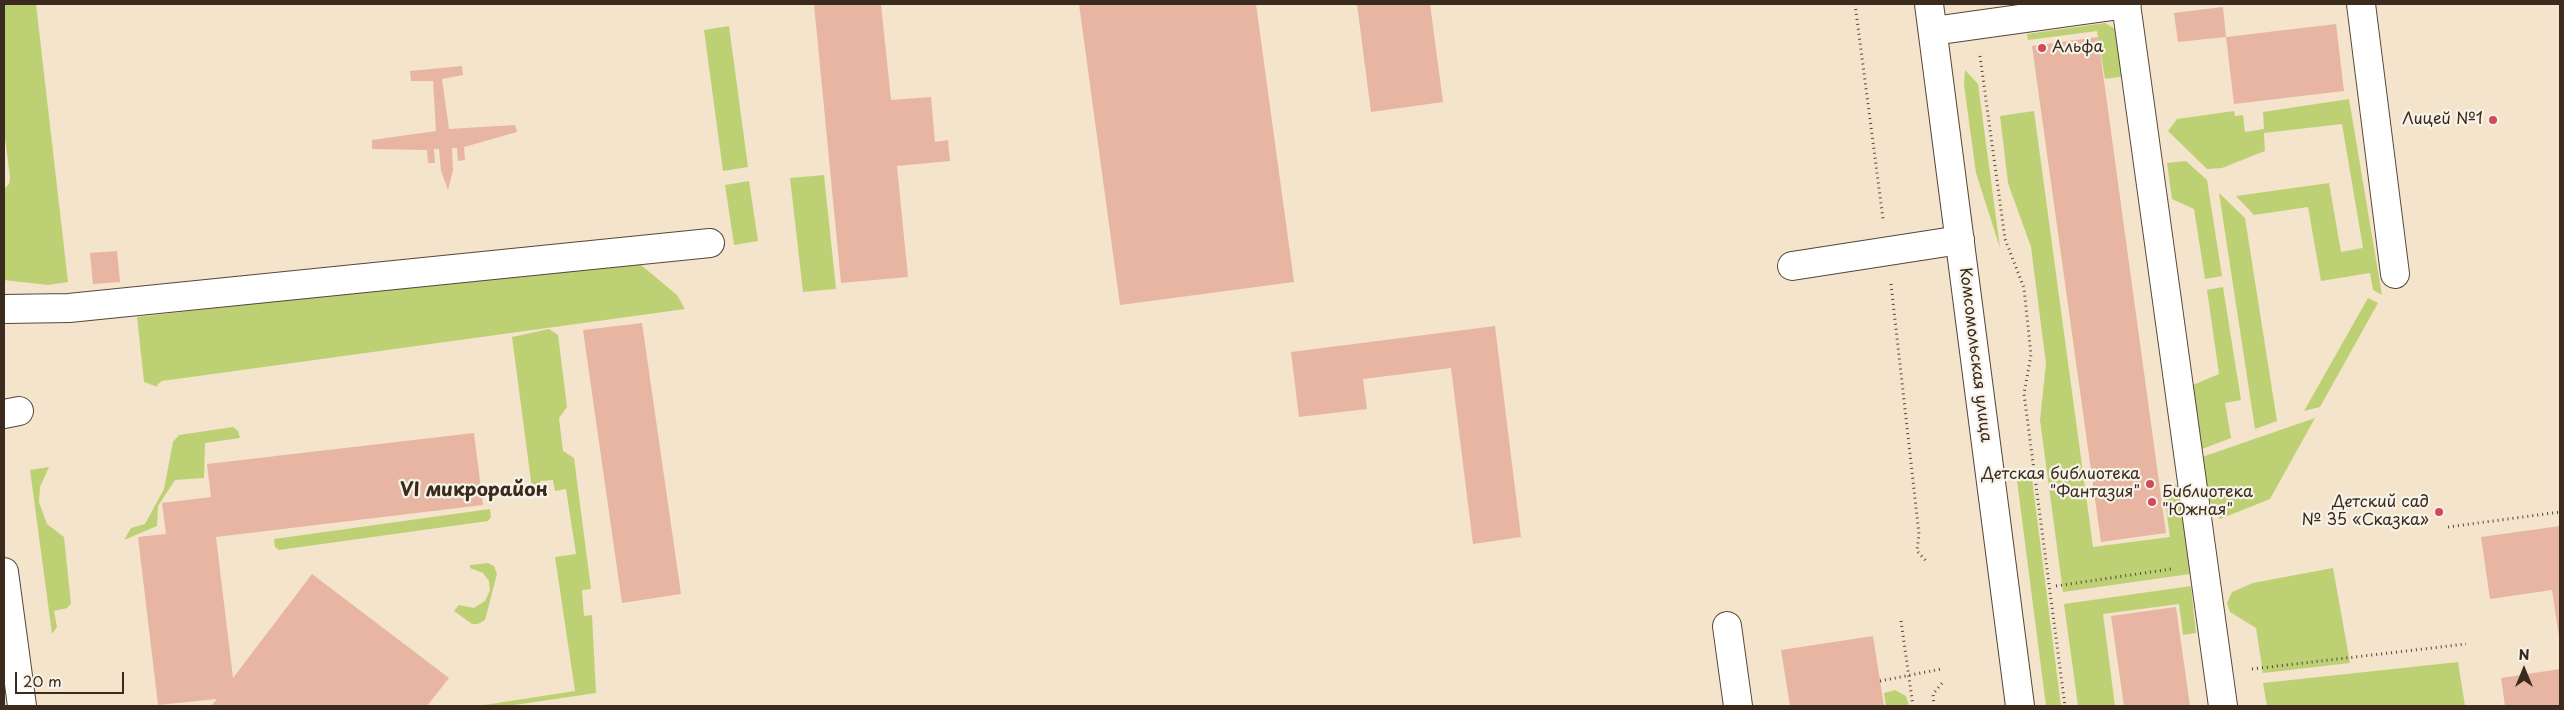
<!DOCTYPE html>
<html>
<head>
<meta charset="utf-8">
<style>
  body { margin:0 }
  #map { position:relative; width:2564px; height:710px; overflow:hidden; background:#f4e4cc; font-family:"Playpen Sans",sans-serif }
  canvas { display:block }
  .frame { position:absolute; inset:0; border:5px solid #3b2a1e; pointer-events:none }
  .north { position:absolute; left:2499px; top:645px; width:50px; height:50px; -webkit-text-stroke:4px #f7f3e8; paint-order:stroke; rotate:0deg; font-size:14px; font-weight:700; line-height:20px; text-align:center; color:#3b2a1e }
  .north::after { content:''; display:block; margin:auto; width:18px; height:22px; background:#3b2a1e; clip-path:polygon(50% 0,100% 100%,50% 72%,0 100%) }
  .scale { position:absolute; left:15px; top:672px; width:109px; height:22px; box-sizing:border-box; border:2px solid #3b2a1e; border-top:0; padding-left:6px; font-size:15px; line-height:18px; white-space:nowrap; color:#3b2a1e; -webkit-text-stroke:4px #f7f3e8; paint-order:stroke }
</style>
</head>
<body>
<div id="map">
<canvas width="2564" height="710"></canvas>
<div class="frame"></div>
<div class="north">N</div>
<div class="scale">20 m</div>
</div>
<script>
const ctx = document.querySelector('canvas').getContext('2d');
ctx.lineJoin = 'round';
function paint(path, color) { ctx.fillStyle = color; ctx.fill(path, 'evenodd'); }
const toPath = rows => new Path2D(rows.map(r => 'M' + r).join(''));
function strokePath(path, color, width, dash) { ctx.strokeStyle = color; ctx.lineWidth = width; ctx.lineCap = dash ? 'butt' : 'round'; ctx.setLineDash(dash || []); ctx.stroke(path); }
function drawText(font, color, halo, rows, align = 'center') {
  ctx.font = font + ' "Playpen Sans",sans-serif'; ctx.lineWidth = 4.5; ctx.setLineDash([]); ctx.textBaseline = 'middle'; ctx.strokeStyle = halo; ctx.fillStyle = color; for (const [text, x, y, turn = 0] of rows) {
    ctx.save(); ctx.translate(x, y); ctx.rotate((+turn || 0) * Math.PI / 180); ctx.textAlign = isNaN(turn) ? turn : align; if (halo) ctx.strokeText(text, 0, 0); ctx.fillText(text, 0, 0); ctx.restore();
  }
}
paint(toPath([
  [4,4,36,4,68,282,48,285,4,280,4,189,9,184,10,177,4,131],
  [2105,23,2117,30,2126,76,2105,79,2097,31,2028,40,2027,34],
  [729,26,748,167,723,171,704,30],
  [1965,70,1978,84,2000,248,1976,173,1964,85],
  [2349,99,2382,295,2373,290,2370,273,2321,281,2308,207,2254,215,2236,196,2329,183,2341,252,2363,248,2342,124,2264,133,2265,151,2222,168,2207,169,2168,131,2177,119,2234,111,2235,116,2243,115,2245,132,2264,129,2263,112],
  [2034,111,2093,547,2170,537,2163,487,2178,485,2190,574,2063,592,2040,420,2046,364,2031,247,2008,183,2000,116],
  [2186,161,2207,180,2222,276,2205,279,2194,209,2172,199,2167,163],
  [824,175,836,289,803,292,790,178],
  [749,181,758,241,734,245,725,185],
  [2219,193,2245,218,2277,421,2255,429],
  [635,260,677,295,685,309,162,381,157,385,158,387,144,382,137,317],
  [2223,287,2241,400,2225,403,2231,438,2202,449,2193,385,2219,374,2207,290],
  [2368,298,2378,303,2320,407,2304,411],
  [549,329,558,335,567,407,559,418,563,451,574,458,591,589,582,590,584,616,592,615,596,693,508,706,478,706,575,691,555,557,576,554,566,489,555,491,553,480,540,481,541,492,532,489,512,337],
  [2315,418,2270,499,2220,519,2208,498,2202,457],
  [233,427,238,431,240,438,205,443,204,478,175,480,158,506,157,526,124,540,131,528,145,524,151,513,164,489,173,442,179,435],
  [49,467,40,487,39,502,47,524,64,537,71,604,67,608,54,611,57,627,52,634,30,470],
  [2031,471,2061,706,2046,706,2016,473],
  [490,509,491,517,488,521,279,550,275,547,274,539],
  [488,563,494,566,497,574,485,620,478,624,472,624,454,611,459,605,474,608,485,601,490,590,489,581,483,573,470,568,470,565],
  [2333,568,2350,663,2263,673,2256,628,2230,612,2227,603,2232,592,2253,583],
  [2191,586,2196,633,2183,635,2179,604,2103,614,2115,706,2078,706,2064,604],
  [2458,662,2465,706,2267,706,2263,683],
  [1895,690,1906,696,1909,706,1886,706,1884,693]
]), '#bdd174');
paint(toPath([
  [814,4,881,4,891,100,931,97,935,142,948,140,950,161,897,166,908,277,841,283],
  [1079,4,1256,4,1294,282,1120,305],
  [1357,4,1430,4,1443,102,1371,112],
  [2223,7,2226,37,2178,42,2174,13],
  [2336,24,2344,91,2234,104,2226,37],
  [2098,37,2166,533,2101,542,2032,46],
  [462,66,463,75,442,79,449,129,515,125,517,132,464,147,465,160,458,161,457,148,452,148,453,170,448,190,441,171,439,149,434,149,435,163,428,163,427,150,372,149,372,140,436,131,433,81,411,81,410,71],
  [117,251,120,282,93,284,90,253],
  [642,323,681,594,622,603,583,330],
  [1495,326,1521,537,1473,544,1451,368,1363,379,1367,409,1299,417,1291,352],
  [474,433,483,505,216,537,233,678,312,574,449,678,427,706,211,706,217,699,158,705,138,537,166,534,162,503,211,497,207,464],
  [2560,526,2560,637,2559,637,2552,590,2490,599,2481,537],
  [2176,607,2190,706,2124,706,2111,616],
  [1873,636,1884,706,1790,706,1781,650],
  [2560,669,2560,706,2505,706,2501,678]
]), '#e7b5a1');
const minor = toPath([
  [2126,4,2223,706],
  [2361,4,2395,274],
  [1933,31,2127,4],
  [1792,266,1960,240],
  [4,309,69,308,710,243],
  [4,414,19,411],
  [4,572,22,706],
  [1727,626,1738,706]
]);
const major = toPath([
  [1929,4,2020,706]
]);
strokePath(minor, '#574638', 30);
strokePath(major, '#574638', 30);
strokePath(toPath([
  [1855,4,1883,219],
  [1980,56,2005,239,2024,288,2031,355,2024,394,2065,706],
  [1891,284,1919,534,1917,551,1927,562],
  [2448,527,2560,512],
  [2056,586,2171,569],
  [1901,621,1913,706],
  [2252,669,2466,644],
  [1880,681,1941,669],
  [1934,706,1933,694,1943,682]
]), '#574638', 3, [1, 4]);
strokePath(minor, '#fff', 28);
strokePath(major, '#fff', 28);
for (const [x, y, r, color] of [
  [2042,48,5,"#d1495b"],
  [2493,120,5,"#d1495b"],
  [2150,484,5,"#d1495b"],
  [2152,502,5,"#d1495b"],
  [2439,512,5,"#d1495b"]
]) { const dot = new Path2D(); dot.arc(x, y, r, 0, 2 * Math.PI); ctx.fillStyle = color; ctx.fill(dot); strokePath(dot, '#f7f3e8', 2); }
drawText('16px', '#3b2a1e', '#f7f3e8', [
  ["Альфа",2052,48,"left"],
  ["Лицей №1",2483,120],
  ["Детская библиотека",2140,475],
  ["\"Фантазия\"",2140,493],
  ["Библиотека",2162,493,"left"],
  ["\"Южная\"",2162,511,"left"],
  ["Детский сад",2429,503],
  ["№ 35 «Сказка»",2429,521]
], 'right');
drawText('16px', '#3b2a1e', '#f7f3e8', [
  ["Комсомольская улица",1975,355,83]
]);
drawText('bold 19px', '#3b2a1e', '#f7f3e8', [
  ["VI микрорайон",474,491]
]);
</script>
</body>
</html>
